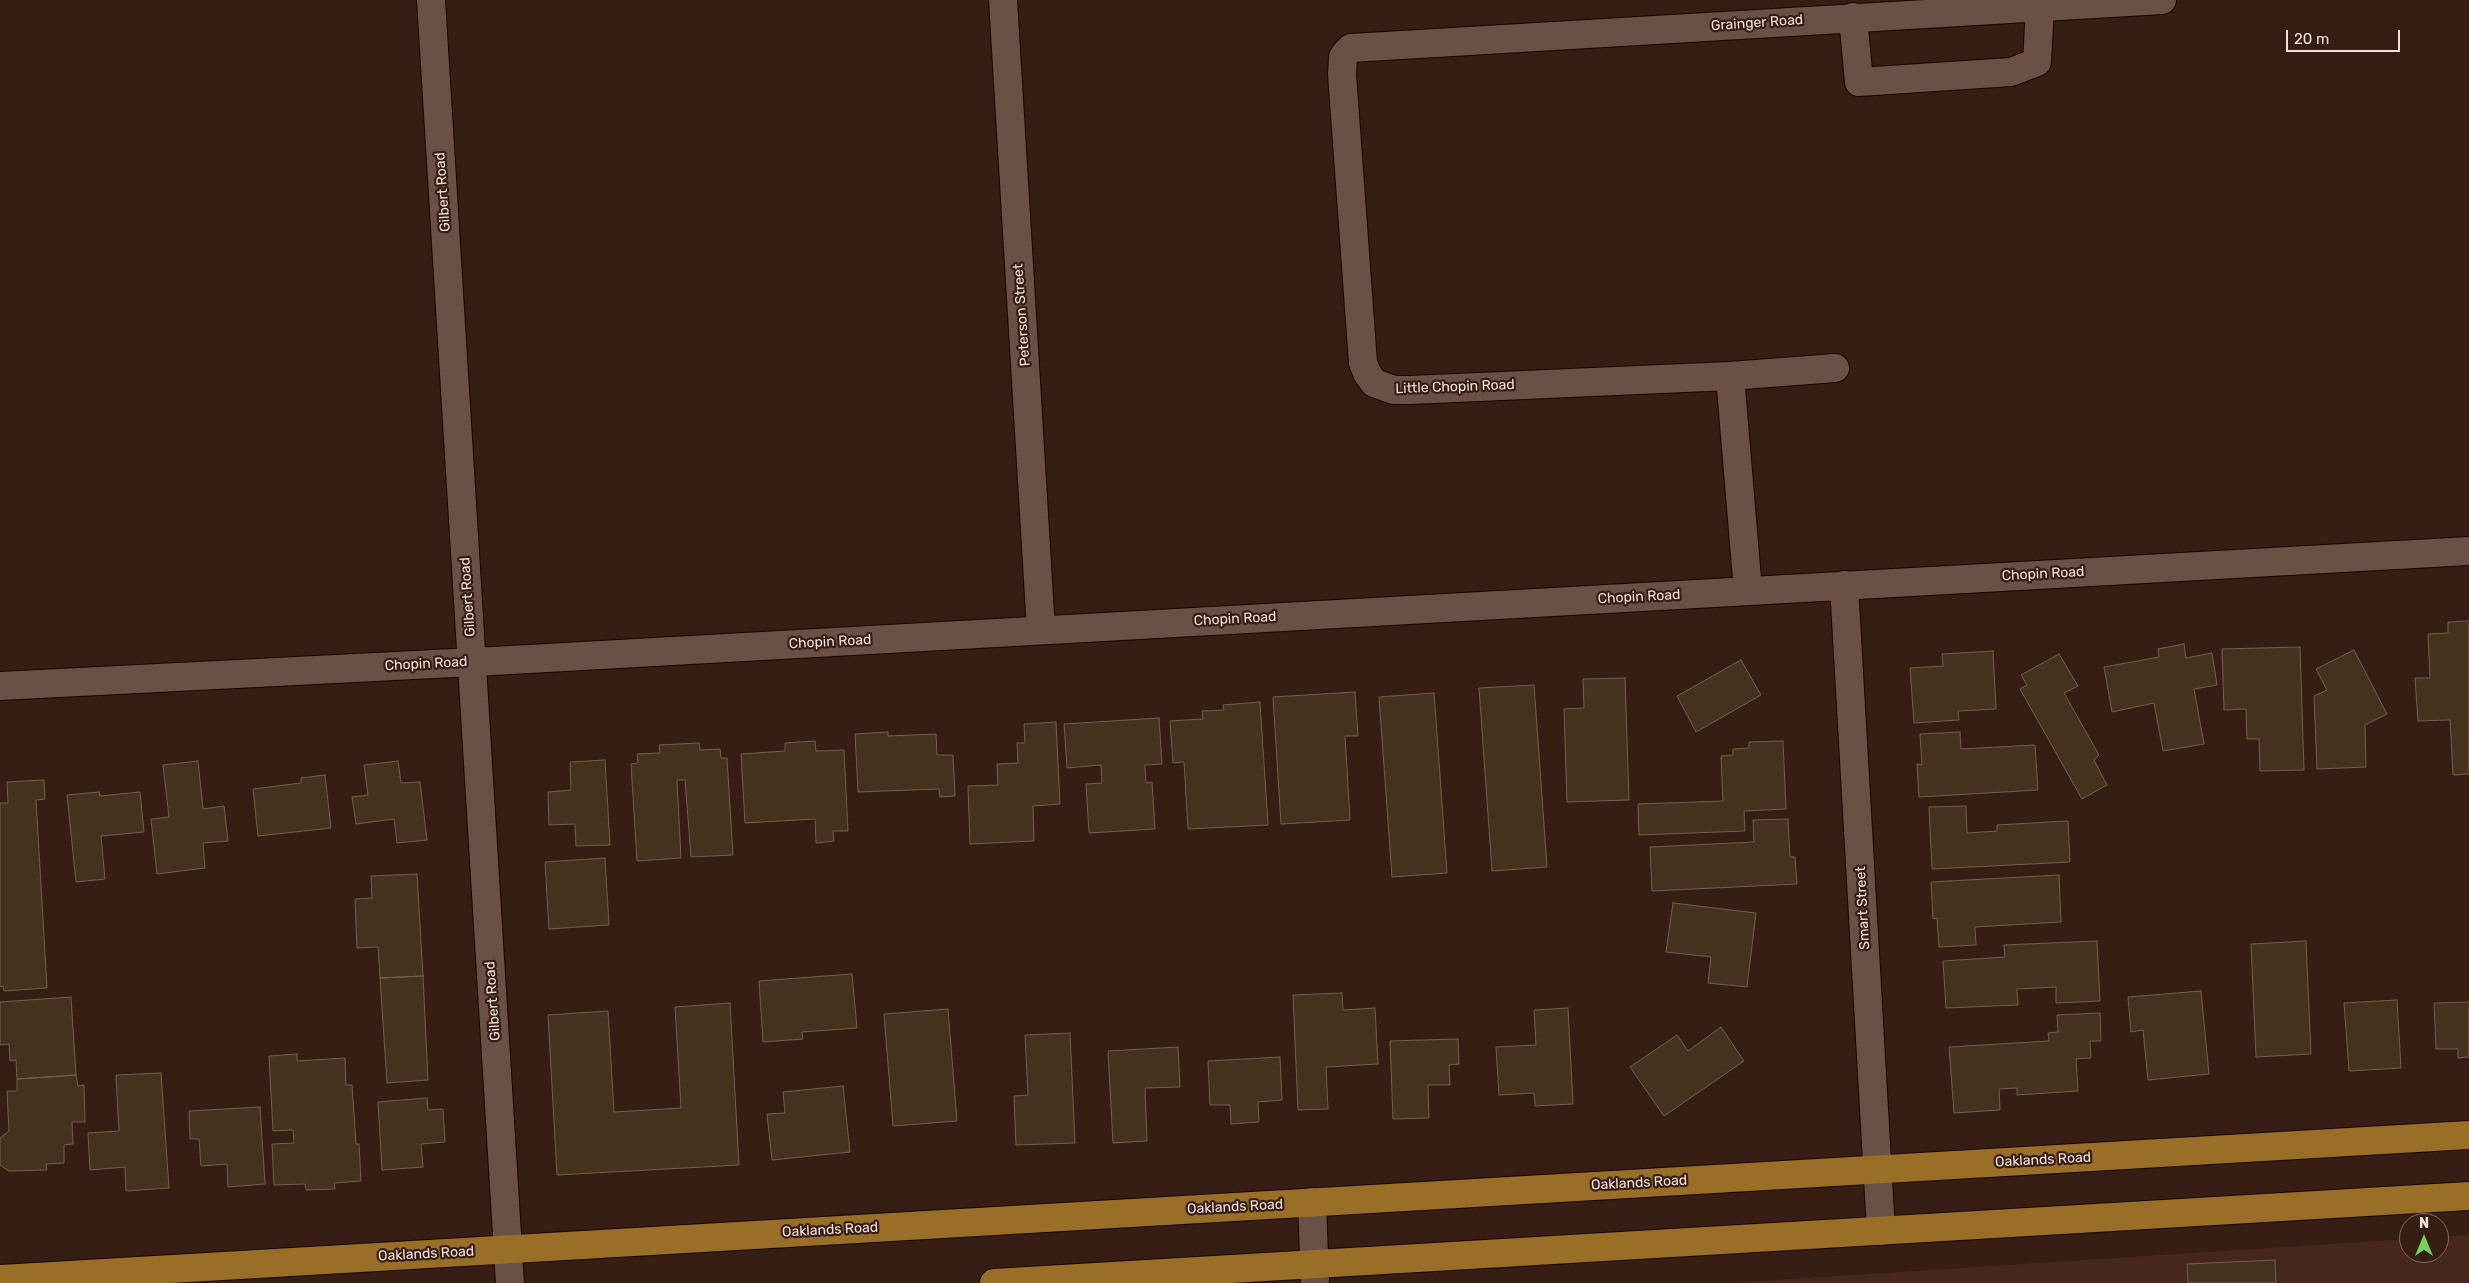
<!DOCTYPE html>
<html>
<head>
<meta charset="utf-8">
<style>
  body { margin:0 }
  #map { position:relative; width:2469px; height:1283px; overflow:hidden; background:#361e14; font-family:Rubik,sans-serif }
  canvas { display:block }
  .north { position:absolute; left:2399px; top:1213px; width:50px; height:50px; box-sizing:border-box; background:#361e14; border:1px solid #816c63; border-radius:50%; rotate:0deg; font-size:14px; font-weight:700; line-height:20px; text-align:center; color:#f1e1da }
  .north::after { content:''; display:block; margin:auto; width:18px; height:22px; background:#75d25b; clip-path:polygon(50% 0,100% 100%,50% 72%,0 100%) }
  .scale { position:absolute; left:2286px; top:30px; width:114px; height:22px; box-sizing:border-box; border:2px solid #f1e1da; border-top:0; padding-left:6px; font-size:15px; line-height:18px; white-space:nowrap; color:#f1e1da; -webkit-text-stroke:4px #361e14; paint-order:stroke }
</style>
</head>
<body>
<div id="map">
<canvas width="2469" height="1283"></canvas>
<div class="north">N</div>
<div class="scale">20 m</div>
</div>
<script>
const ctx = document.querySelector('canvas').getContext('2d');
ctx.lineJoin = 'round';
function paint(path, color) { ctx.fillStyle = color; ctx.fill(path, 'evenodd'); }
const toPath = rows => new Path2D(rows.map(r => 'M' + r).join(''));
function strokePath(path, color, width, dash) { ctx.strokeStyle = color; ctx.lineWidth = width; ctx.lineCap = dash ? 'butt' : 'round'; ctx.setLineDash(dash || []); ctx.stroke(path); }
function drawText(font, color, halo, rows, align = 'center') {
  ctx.font = font + ' Rubik,sans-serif'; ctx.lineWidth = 4.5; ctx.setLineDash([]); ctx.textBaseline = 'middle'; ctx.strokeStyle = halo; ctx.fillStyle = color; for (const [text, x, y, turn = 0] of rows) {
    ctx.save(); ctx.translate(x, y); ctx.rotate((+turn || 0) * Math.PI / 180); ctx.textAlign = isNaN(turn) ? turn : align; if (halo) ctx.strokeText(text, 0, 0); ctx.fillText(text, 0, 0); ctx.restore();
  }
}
paint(toPath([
  [2469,1235,2469,1283,1730,1283,2409,1239,2409,1253,2439,1253,2439,1237]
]), '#45281b');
const building = toPath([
  [2469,621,2469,774,2453,775,2450,720,2418,721,2415,678,2430,678,2428,634,2448,633,2448,622,2469,621],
  [2184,644,2186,658,2212,653,2217,685,2194,689,2204,744,2163,751,2154,703,2112,712,2104,667,2159,657,2158,649,2184,644],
  [2300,647,2304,770,2260,771,2259,739,2247,739,2246,709,2224,710,2222,649,2300,647],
  [2354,650,2387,714,2365,725,2366,767,2317,769,2314,696,2327,690,2316,669,2354,650],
  [1993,651,1996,709,1958,711,1959,720,1914,723,1910,668,1943,666,1942,654,1993,651],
  [2059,654,2078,686,2064,693,2099,755,2094,760,2107,785,2082,799,2020,689,2027,685,2021,675,2059,654],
  [1741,660,1761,695,1696,732,1677,696,1741,660],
  [1625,678,1629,800,1567,802,1564,709,1584,708,1583,679,1625,678],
  [1534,685,1547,867,1492,871,1479,688,1534,685],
  [1355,692,1358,736,1345,736,1350,820,1281,824,1273,697,1355,692],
  [1434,693,1447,873,1392,877,1379,697,1434,693],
  [1260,702,1268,825,1188,829,1184,762,1173,763,1170,721,1203,719,1202,711,1224,710,1223,705,1260,702],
  [1159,718,1162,764,1145,765,1146,783,1152,782,1155,829,1089,833,1086,784,1102,783,1101,765,1067,768,1064,724,1159,718],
  [1056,722,1060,804,1033,806,1034,841,970,844,968,786,998,785,997,764,1018,763,1017,743,1025,743,1024,724,1056,722],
  [888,732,888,736,936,734,937,755,953,755,955,796,940,797,939,789,858,792,855,734,888,732],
  [1960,732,1961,749,2035,745,2038,790,1919,797,1917,764,1922,765,1920,734,1960,732],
  [815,741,816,751,844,750,848,831,833,831,834,841,816,843,815,819,745,823,741,754,785,751,785,743,815,741],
  [1783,741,1786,809,1744,811,1745,831,1639,835,1638,804,1723,801,1721,756,1733,755,1733,749,1749,748,1749,742,1783,741],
  [699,743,700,750,720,749,721,758,727,758,733,855,691,857,685,780,677,780,681,858,637,861,631,764,638,763,637,754,660,753,659,745,699,743],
  [605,760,610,845,576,846,575,824,549,825,548,792,571,790,570,762,605,760],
  [198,761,203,809,224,806,228,841,203,843,205,868,157,874,151,819,169,817,163,765,198,761],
  [398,761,401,783,420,782,427,840,397,843,394,819,356,824,352,797,368,795,364,765,398,761],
  [325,775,331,828,258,836,253,789,301,783,301,778,325,775],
  [44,780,45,799,36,800,47,988,4,991,3,986,0,987,0,803,8,803,7,782,44,780],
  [99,792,100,796,140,792,144,832,101,836,105,879,76,882,67,795,99,792],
  [1966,806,1967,833,1997,831,1997,825,2068,821,2070,862,1932,869,1929,807,1966,806],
  [1788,819,1790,857,1795,857,1797,884,1652,891,1650,847,1754,842,1753,820,1788,819],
  [605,858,609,925,549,929,545,862,605,858],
  [417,874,423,976,380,978,378,947,357,948,355,899,372,898,371,876,417,874],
  [2059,875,2061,922,1975,927,1976,945,1939,947,1937,918,1933,919,1931,882,2059,875],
  [1673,903,1756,913,1747,987,1708,983,1711,957,1666,952,1673,903],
  [2097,941,2100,1001,2056,1003,2056,987,2017,989,2018,1005,1946,1008,1943,961,2005,957,2004,945,2097,941],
  [2306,941,2311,1054,2256,1057,2251,944,2306,941],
  [852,974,857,1028,802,1032,803,1039,763,1042,759,981,852,974],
  [423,976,428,1080,387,1083,380,978,423,976],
  [2201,991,2209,1074,2148,1080,2143,1030,2131,1032,2128,997,2201,991],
  [1342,993,1343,1010,1375,1008,1378,1064,1326,1067,1328,1109,1298,1110,1293,995,1342,993],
  [71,997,76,1075,17,1079,16,1060,10,1061,9,1044,0,1045,0,1002,71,997],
  [2397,1000,2401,1068,2349,1071,2344,1003,2397,1000],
  [2469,1002,2469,1057,2458,1058,2458,1049,2436,1049,2434,1003,2469,1002],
  [730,1003,739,1165,557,1175,548,1015,608,1011,614,1112,681,1108,675,1007,730,1003],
  [1568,1008,1573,1104,1535,1106,1534,1093,1499,1095,1496,1047,1536,1045,1534,1010,1568,1008],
  [948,1009,957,1121,893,1126,884,1014,948,1009],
  [2100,1013,2101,1041,2090,1041,2091,1058,2076,1059,2078,1091,2017,1095,2017,1088,1999,1089,2000,1110,1954,1113,1949,1047,2049,1041,2048,1033,2058,1032,2057,1015,2100,1013],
  [1721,1027,1744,1061,1664,1116,1630,1067,1677,1035,1688,1051,1721,1027],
  [1070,1033,1075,1143,1016,1145,1014,1096,1028,1095,1025,1035,1070,1033],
  [1458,1039,1459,1064,1449,1065,1450,1085,1428,1085,1429,1118,1393,1119,1390,1041,1458,1039],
  [1178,1047,1180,1087,1145,1088,1147,1141,1113,1143,1108,1051,1178,1047],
  [297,1054,297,1061,345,1058,346,1085,352,1085,356,1144,359,1144,361,1181,334,1183,335,1189,306,1190,305,1184,274,1185,272,1144,294,1143,293,1130,273,1131,269,1056,297,1054],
  [1280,1057,1282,1100,1258,1102,1259,1122,1231,1124,1230,1105,1210,1105,1208,1061,1280,1057],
  [161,1073,169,1188,126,1191,125,1167,90,1170,88,1133,119,1131,116,1075,161,1073],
  [76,1075,78,1086,84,1085,85,1122,72,1122,73,1144,64,1145,64,1163,46,1164,47,1170,9,1171,0,1165,0,1138,9,1131,7,1091,17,1091,17,1079,76,1075],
  [843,1086,850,1152,772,1160,767,1114,785,1113,783,1092,843,1086],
  [427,1098,428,1110,443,1109,445,1142,421,1144,423,1167,382,1170,378,1102,427,1098],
  [260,1107,265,1184,228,1187,227,1164,201,1166,199,1139,190,1139,189,1111,260,1107],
  [2275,1260,2276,1283,2188,1283,2187,1264,2275,1260]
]);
paint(building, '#453320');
strokePath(building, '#735f4a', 1);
const minor = toPath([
  [431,0,510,1283],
  [1003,0,1041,630],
  [1853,17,1859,82,2011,72,2037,62,2040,7],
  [1835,368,1730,376,1410,390,1394,390,1374,383,1367,373,1363,363,1342,74,1343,57,1346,53,1351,48,2162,0],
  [1730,376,1748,591],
  [1844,585,1881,1231],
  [0,686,493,661,2469,551],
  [1312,1202,1315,1283]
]);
const major = toPath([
  [0,1279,2469,1135],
  [994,1283,2469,1196]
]);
strokePath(minor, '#1c0702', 30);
strokePath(major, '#1c0702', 30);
strokePath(minor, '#6b5045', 28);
strokePath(major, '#996f28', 28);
drawText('14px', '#f1e1da', '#361e14', [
  ["Grainger Road",1757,23,-4],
  ["Gilbert Road",443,192,-94],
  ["Peterson Street",1022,315,-94],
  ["Little Chopin Road",1455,387,-2],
  ["Chopin Road",2043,574,-3],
  ["Gilbert Road",468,597,-94],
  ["Chopin Road",1639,597,-3],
  ["Chopin Road",1235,619,-3],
  ["Chopin Road",830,642,-3],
  ["Chopin Road",426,664,-3],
  ["Smart Street",1863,908,-93],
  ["Gilbert Road",493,1001,-94],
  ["Oaklands Road",2043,1160,-3],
  ["Oaklands Road",1639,1183,-3],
  ["Oaklands Road",1235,1207,-3],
  ["Oaklands Road",830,1230,-3],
  ["Oaklands Road",426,1254,-3]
]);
</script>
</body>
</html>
